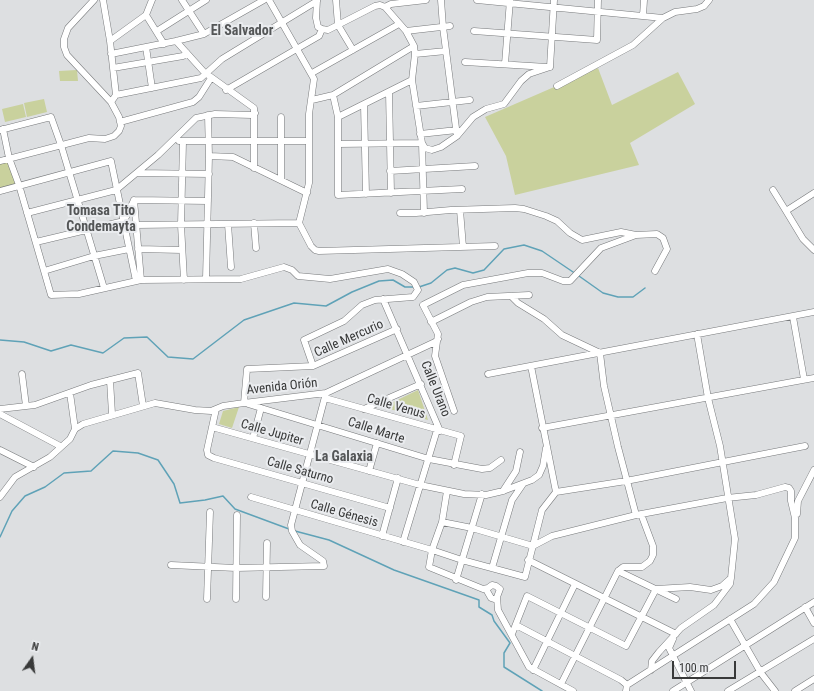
<!DOCTYPE html>
<html>
<head>
<meta charset="utf-8">
<style>
  body { margin:0 }
  #map { position:relative; width:814px; height:691px; overflow:hidden; background:#dddfe1; font-family:"Roboto Condensed",sans-serif }
  canvas { display:block }
  .north { position:absolute; left:12px; top:639px; width:40px; height:40px; -webkit-text-stroke:3px #eaecef; paint-order:stroke; rotate:14deg; font-size:11px; font-weight:700; line-height:16px; text-align:center; color:#383939 }
  .north::after { content:''; display:block; margin:auto; width:14px; height:18px; background:#383939; clip-path:polygon(50% 0,100% 100%,50% 72%,0 100%) }
  .scale { position:absolute; left:672px; top:661px; width:64px; height:18px; box-sizing:border-box; border:2px solid #383939; border-top:0; padding-left:5px; font-size:12px; line-height:14px; white-space:nowrap; color:#383939; -webkit-text-stroke:3px #eaecef; paint-order:stroke }
</style>
</head>
<body>
<div id="map">
<canvas width="814" height="691"></canvas>
<div class="north">N</div>
<div class="scale">100 m</div>
</div>
<script>
const ctx = document.querySelector('canvas').getContext('2d');
ctx.lineJoin = 'round';
function paint(path, color) { ctx.fillStyle = color; ctx.fill(path, 'evenodd'); }
const toPath = rows => new Path2D(rows.map(r => 'M' + r).join(''));
function strokePath(path, color, width, dash) { ctx.strokeStyle = color; ctx.lineWidth = width; ctx.lineCap = dash ? 'butt' : 'round'; ctx.setLineDash(dash || []); ctx.stroke(path); }
function drawText(font, color, halo, rows, align = 'center') {
  ctx.font = font + ' "Roboto Condensed",sans-serif'; ctx.lineWidth = 4; ctx.setLineDash([]); ctx.textBaseline = 'middle'; ctx.strokeStyle = halo; ctx.fillStyle = color; for (const [text, x, y, turn = 0] of rows) {
    ctx.save(); ctx.translate(x, y); ctx.rotate((+turn || 0) * Math.PI / 180); ctx.textAlign = isNaN(turn) ? turn : align; if (halo) ctx.strokeText(text, 0, 0); ctx.fillText(text, 0, 0); ctx.restore();
  }
}
paint(toPath([
  [598,68,612,105,678,72,695,104,630,143,639,165,515,195,506,156,485,117],
  [77,70,78,81,60,81,59,71],
  [44,99,47,112,27,117,24,103],
  [23,104,26,117,5,122,2,109],
  [10,162,17,185,0,189,0,164],
  [418,390,428,420,383,407],
  [239,407,232,428,219,424,223,411]
]), '#c9d19d');
strokePath(toPath([
  [579,276,603,293,618,297,633,297,645,288],
  [419,287,431,283,447,270,455,268,473,273,484,270,504,249,524,245,542,251,576,274],
  [0,340,24,342,51,351,71,345,103,353,124,338,147,337,168,357,193,359,244,320,294,303,326,306,352,292,379,281,393,280,405,287,415,287],
  [295,531,329,540,394,570,479,600,479,607,492,615,494,621,510,643,504,653,504,667,542,691],
  [0,537,12,511,25,496,45,487,64,473,91,471,113,451,138,453,158,460,174,484,180,503,205,500,223,496,235,509,289,529]
]), '#5fa2b7', 1.5);
const minor = toPath([
  [103,0,110,41,116,95],
  [182,0,204,34],
  [269,0,314,79,309,114,309,183,299,223,311,246,315,250,319,251,495,246],
  [317,0,316,18,318,27,322,29,328,30,375,6,380,5,385,7,406,31,414,46,415,54,412,80,422,143,425,148,432,150,441,147,457,136,473,117,486,109,504,104,521,81,529,74,550,67],
  [336,0,338,25,353,50],
  [441,0,443,27,457,136],
  [477,0,663,18],
  [385,7,391,4,426,0],
  [146,15,164,44],
  [643,16,644,0],
  [157,31,206,0],
  [406,31,450,26],
  [474,31,597,40,598,0],
  [110,41,146,15,152,0],
  [176,41,204,72,254,108,254,168],
  [146,47,152,88],
  [111,54,176,41,204,34,264,0],
  [415,54,446,51],
  [465,62,547,67],
  [505,64,510,0],
  [550,67,554,0],
  [113,68,183,56,187,53],
  [312,73,399,24],
  [557,86,633,45,663,18,675,12,697,9,704,6,709,0],
  [226,90,319,36,322,29],
  [389,92,391,193],
  [333,95,338,117,338,195,462,189],
  [312,100,333,95,414,46],
  [111,102,116,95,201,78,222,59,317,1],
  [364,105,366,194],
  [416,106,470,100],
  [281,117,281,180],
  [338,117,412,80],
  [120,122,193,102,199,97,211,78],
  [3,129,9,158,19,185,51,295,79,294,141,280,241,279,284,267,292,270,298,276,330,279,388,269,402,274,414,282,418,290,413,297,375,300,362,305,344,321,304,340,313,366],
  [0,130,51,117,61,145,104,288],
  [420,134,457,130],
  [179,141,309,141],
  [183,142,181,225,184,280],
  [338,144,422,143,424,213],
  [209,156,233,157,307,193],
  [0,161,89,138,105,139,114,136,119,131,121,126,119,117,111,102,67,55,64,47,64,39,68,28,94,0],
  [390,171,475,166],
  [137,173,209,174],
  [773,190,786,211,814,193],
  [0,191,111,161,136,281],
  [134,200,141,280],
  [460,210,463,247],
  [786,211,803,239,814,250],
  [27,213,116,190,158,155,196,118,215,114,252,115,255,113],
  [400,213,416,213,451,210,515,208,524,209,546,216,557,221,570,233,582,240,621,232,636,235],
  [254,223,256,248],
  [228,224,231,267],
  [136,225,299,223],
  [36,242,124,221,134,200,208,201],
  [138,249,182,250],
  [44,271,94,256,129,249],
  [206,279,209,156,208,115],
  [511,296,518,303,544,319,562,335,600,353,604,386,618,447,636,515],
  [383,299,440,431],
  [793,317,804,379],
  [431,322,471,302,487,297,529,295],
  [531,366,556,492],
  [22,374,26,406],
  [488,374,814,312],
  [110,380,112,414],
  [70,393,75,429],
  [325,398,461,436,454,465],
  [244,403,247,369,313,366,397,329],
  [248,404,429,459,482,469,490,468,501,460],
  [0,409,35,405,91,385,138,373,143,406],
  [216,409,207,450,208,455,214,458,390,508],
  [364,409,421,384],
  [454,411,435,356,438,334,423,305,463,285,528,273,542,273,563,281,570,281,601,248,636,235,657,234,663,238,667,249,655,271],
  [0,414,60,446],
  [212,427,420,485,464,494,486,495,503,491,532,480,539,475,543,466,546,448],
  [542,428,814,378],
  [253,438,261,408],
  [0,450,34,467],
  [369,471,377,443],
  [447,491,442,522,432,550,429,567,483,589,488,588,492,585,496,586,500,589,497,597,498,610,529,667,573,691],
  [503,491,516,471,520,452],
  [0,497,15,477,50,457,70,439,75,429,83,424,155,403,195,410,211,411,223,406,244,403,326,393,435,342,438,339],
  [251,497,432,550,462,560,525,577,542,510,556,492,626,481,805,446],
  [797,514,798,501,814,470],
  [442,522,472,528,533,546,552,536,636,515,727,498,756,495,785,487,789,488,791,491,791,501,795,518,795,538,774,582,754,604,627,685],
  [382,536,398,478],
  [403,542,437,430],
  [528,560,676,634],
  [171,565,236,568,324,566,323,561,300,545,292,531,291,525,326,393],
  [492,568,512,500,523,484],
  [618,571,676,599],
  [456,580,482,494],
  [487,591,491,598,497,600],
  [266,597,267,543],
  [207,599,210,512],
  [236,599,237,515],
  [805,607,814,623],
  [730,619,761,673,775,691],
  [516,625,621,680,627,685,626,691],
  [512,634,527,596,626,646,656,589,690,587,711,590,722,586,731,578,735,539,720,446,708,398,697,334],
  [673,639,669,648,691,691],
  [533,670,575,584],
  [651,670,652,661,659,652,681,628,714,605,730,584,731,578],
  [561,684,618,571,623,567,642,567,650,561,653,555,653,546,641,514],
  [673,691,814,602],
  [728,691,814,639],
  [795,691,814,679]
]);
strokePath(minor, '#77797b', 7);
strokePath(minor, '#fff', 6);
drawText('13px', '#383939', '#eaecef', [
  ["Calle Mercurio",349,339,-24],
  ["Avenida Orión",282,387,-6],
  ["Calle Urano",435,389,68],
  ["Calle Venus",396,407,16],
  ["Calle Marte",376,431,18],
  ["Calle Jupiter",272,433,16],
  ["Calle Saturno",300,471,16],
  ["Calle Génesis",344,514,16]
]);
drawText('bold 14px', '#545657', '#eaecef', [
  ["El Salvador",242,31],
  ["Tomasa Tito",101,211],
  ["Condemayta",101,227],
  ["La Galaxia",344,457]
]);
</script>
</body>
</html>
